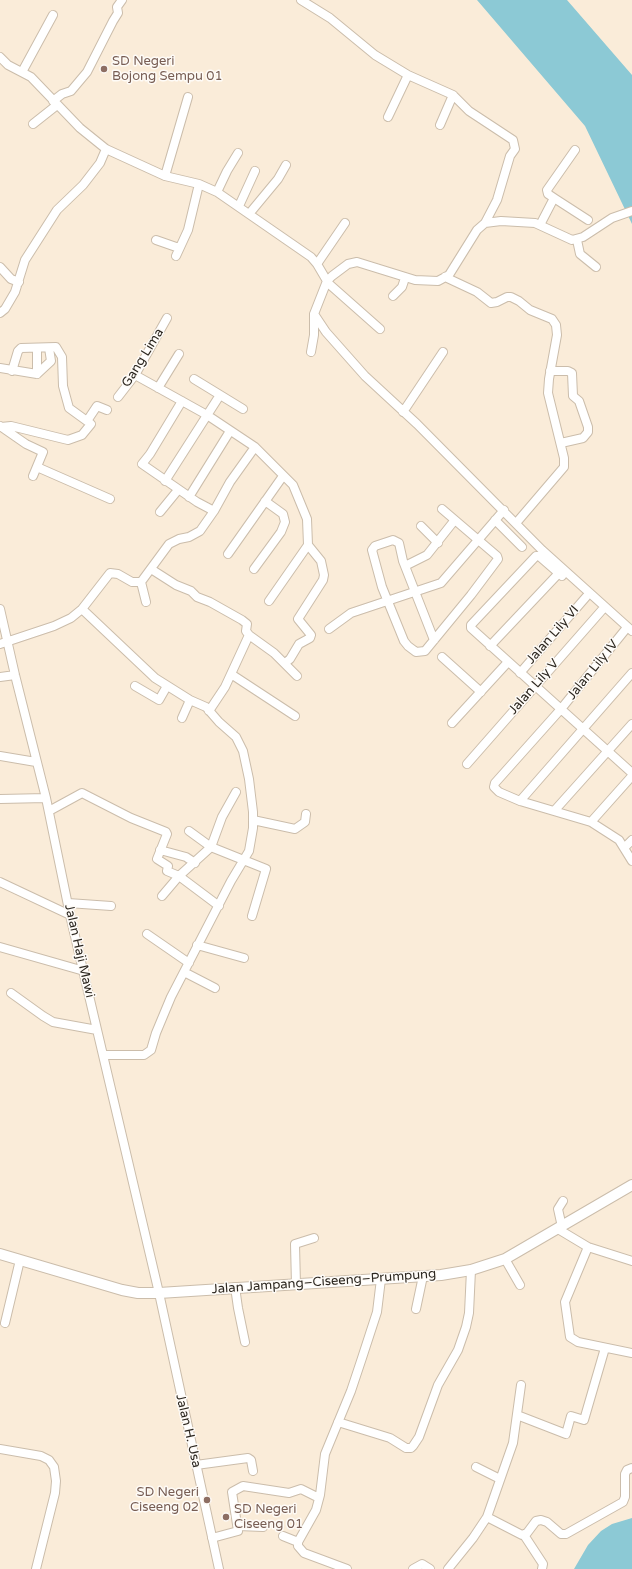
<!DOCTYPE html>
<html>
<head>
<meta charset="utf-8">
<style>
  body { margin:0 }
  canvas { display:block; background:#faecd9 }
</style>
</head>
<body>
<canvas width="632" height="1569"></canvas>
<script>
const ctx = document.querySelector('canvas').getContext('2d');
ctx.lineJoin = 'round';
function paint(path, color) { ctx.fillStyle = color; ctx.fill(path, 'evenodd'); }
const toPath = rows => new Path2D(rows.map(r => 'M' + r).join(''));
function strokePath(path, color, width, dash) { ctx.strokeStyle = color; ctx.lineWidth = width; ctx.lineCap = dash ? 'butt' : 'round'; ctx.setLineDash(dash || []); ctx.stroke(path); }
function drawText(font, color, halo, rows, align = 'center') {
  ctx.font = font + ' "Varela Round",sans-serif'; ctx.lineWidth = 3; ctx.setLineDash([]); ctx.textBaseline = 'middle'; ctx.strokeStyle = halo; ctx.fillStyle = color; for (const [text, x, y, turn = 0] of rows) {
    ctx.save(); ctx.translate(x, y); ctx.rotate((+turn || 0) * Math.PI / 180); ctx.textAlign = isNaN(turn) ? turn : align; if (halo) ctx.strokeText(text, 0, 0); ctx.fillText(text, 0, 0); ctx.restore();
  }
}
paint(toPath([
  [477,0,567,0,632,75,632,224,585,126],
  [632,1518,632,1569,574,1569,588,1545,601,1531,612,1524]
]), '#8cc9d5');
const minor = toPath([
  [301,0,330,18,375,55,408,75,453,95,469,111,513,140,515,149,510,156,497,200,485,223],
  [0,57,8,65,31,77,80,128,106,149,165,176,199,184,217,192,311,257,317,264,327,281,314,314,326,332,365,376,417,424,542,550,632,631],
  [22,72,53,15],
  [53,101,62,94,71,91,87,72,113,21,118,13,117,7,122,0],
  [388,117,408,75],
  [33,124,57,105],
  [440,125,453,95],
  [165,176,188,97],
  [217,192,227,171,238,153],
  [554,198,588,220],
  [239,206,255,171],
  [249,214,278,179,286,165],
  [540,225,554,198,548,194,547,190,575,150],
  [156,240,179,248],
  [577,240,580,254,596,267],
  [176,256,188,230,199,184],
  [317,264,345,223],
  [0,267,11,279,19,282],
  [445,277,477,292,491,303,497,302,507,297,511,297,519,301,530,310,552,319,556,325,557,335,549,379,548,393,564,458,564,467,517,522],
  [393,296,402,287,405,278],
  [0,313,5,309,15,292,25,260,57,210,83,185,100,163,106,149],
  [380,329,328,283,327,281,332,276,348,264,357,262,415,280,438,281,449,275,477,230,485,223,501,221,535,223,572,240,583,237,612,218,632,211],
  [311,352,314,335,314,314],
  [0,368,37,374,37,348],
  [550,371,568,371,572,373,573,396,579,401,588,427,588,432,583,438,561,443],
  [37,374,51,361,49,348],
  [135,375,207,415,255,447,293,485,307,519,308,545,321,561,324,575,323,580,298,619,311,635,310,638,299,644,290,659,285,663],
  [194,379,243,409],
  [158,388,179,354],
  [118,397,135,375,167,318],
  [182,401,150,454,142,464,197,502,214,511],
  [403,412,443,352],
  [87,421,97,406,107,410],
  [0,426,26,444,43,452,33,476],
  [1,427,11,426,68,440,82,435,91,424,69,408,63,386,62,357,56,347,21,348,18,351,12,371],
  [37,467,110,499],
  [165,481,220,395],
  [189,497,230,431],
  [160,512,178,490],
  [495,520,522,547],
  [421,526,438,543],
  [228,554,283,476],
  [405,566,427,555,454,521],
  [151,569,176,585,191,591,197,597,210,602,242,620,247,624,246,631,249,635],
  [254,569,281,532,285,522,283,514,265,501],
  [562,576,539,556,536,556,471,625,471,628,632,773],
  [141,582,146,602],
  [269,601,308,545],
  [0,609,15,675,46,798,70,915,159,1293,219,1569],
  [82,609,155,678,190,700,206,707,219,722,236,737,243,751,249,779,253,812,253,828,249,851,231,881,171,997,156,1033,151,1050,144,1055,103,1055],
  [329,629,351,613,441,583,504,510],
  [625,630,561,709,495,783,494,787,499,792,520,801,591,822,619,840,632,861],
  [434,640,403,561,399,543,393,540,375,546,372,550,382,587,404,641,408,646,416,652,425,651,471,595,498,559,497,556,442,509],
  [0,644,54,626,71,618,82,609,110,573,118,574,132,582,141,582,169,544,179,539,189,537,200,531,214,511,230,482,255,447],
  [490,646,559,573],
  [442,657,481,692],
  [520,673,586,597],
  [231,674,295,716],
  [0,677,15,675],
  [135,686,159,700,167,686],
  [209,711,225,687,249,635,274,653,297,676],
  [182,718,190,700],
  [452,723,508,662],
  [0,756,36,762],
  [467,764,602,610],
  [0,799,46,798],
  [520,801,632,673],
  [555,810,632,724],
  [49,811,82,793,131,818,166,832,167,834,157,859,168,866,167,871,179,876,219,906],
  [253,820,295,829,305,822,306,814],
  [591,822,632,776],
  [189,831,211,847,266,869,252,916],
  [625,847,632,840],
  [160,850,186,857,195,863],
  [0,882,70,915],
  [162,896,179,876,211,847,222,817,236,792],
  [68,903,111,906],
  [147,934,189,963],
  [197,945,244,958],
  [0,947,84,971],
  [184,972,215,988],
  [11,993,43,1016,53,1022,97,1030],
  [562,1227,558,1209,563,1201],
  [558,1229,588,1247,632,1261],
  [588,1247,565,1302,570,1337,578,1342,632,1353],
  [505,1259,520,1285],
  [296,1285,295,1244,314,1238],
  [235,1287,238,1308,245,1342],
  [416,1309,423,1276],
  [5,1323,20,1260],
  [517,1415,566,1434,571,1416,584,1420,605,1348],
  [338,1422,390,1438,406,1448,411,1448,413,1446,419,1437,438,1385,458,1350,466,1327,469,1313,471,1270],
  [0,1449,41,1456,49,1460,54,1467,56,1481,55,1493,36,1569],
  [196,1465,248,1458,251,1460,253,1471],
  [476,1467,500,1479],
  [487,1517,522,1535,527,1533,536,1521,541,1520,547,1522,561,1534,566,1534,623,1502,625,1497,625,1474,627,1470,632,1468],
  [238,1526,263,1527],
  [524,1535,543,1564,542,1569],
  [283,1536,298,1542],
  [212,1538,238,1531,232,1492,243,1486,289,1493,301,1489,319,1498],
  [347,1569,304,1553,298,1546,298,1542,316,1510,320,1495,325,1454,351,1391,362,1358,377,1312,381,1279],
  [413,1569,422,1564,430,1569],
  [448,1569,473,1538,487,1517,513,1443,521,1385]
]);
const major = toPath([
  [0,1254,122,1290,138,1293,159,1293,441,1275,471,1270,505,1259,632,1185]
]);
strokePath(minor, '#cbbdab', 10);
strokePath(major, '#cbbdab', 12);
strokePath(minor, '#fff', 8);
strokePath(major, '#fff', 10);
for (const [x, y, r, color] of [
  [104,69,4,"#8d6e63"],
  [207,1500,4,"#8d6e63"],
  [226,1517,4,"#8d6e63"]
]) { const dot = new Path2D(); dot.arc(x, y, r, 0, 2 * Math.PI); ctx.fillStyle = color; ctx.fill(dot); strokePath(dot, '#fefbf7', 1.5); }
drawText('13px', '#785e54', '#fefbf7', [
  ["SD Negeri",112,62],
  ["Bojong Sempu 01",112,77],
  ["SD Negeri",199,1493,"right"],
  ["Ciseeng 02",199,1508,"right"],
  ["SD Negeri",234,1510],
  ["Ciseeng 01",234,1525]
], 'left');
drawText('13px', '#2c2720', '#fefbf7', [
  ["Gang Lima",143,358,-58],
  ["Jalan Lily VI",553,635,-49],
  ["Jalan Lily IV",593,670,-51],
  ["Jalan Lily V",534,687,-49],
  ["Jalan Haji Mawi",79,951,77],
  ["Jalan Jampang–Ciseeng–Prumpung",324,1282,-4],
  ["Jalan H. Usa",188,1431,77]
]);
</script>
</body>
</html>
